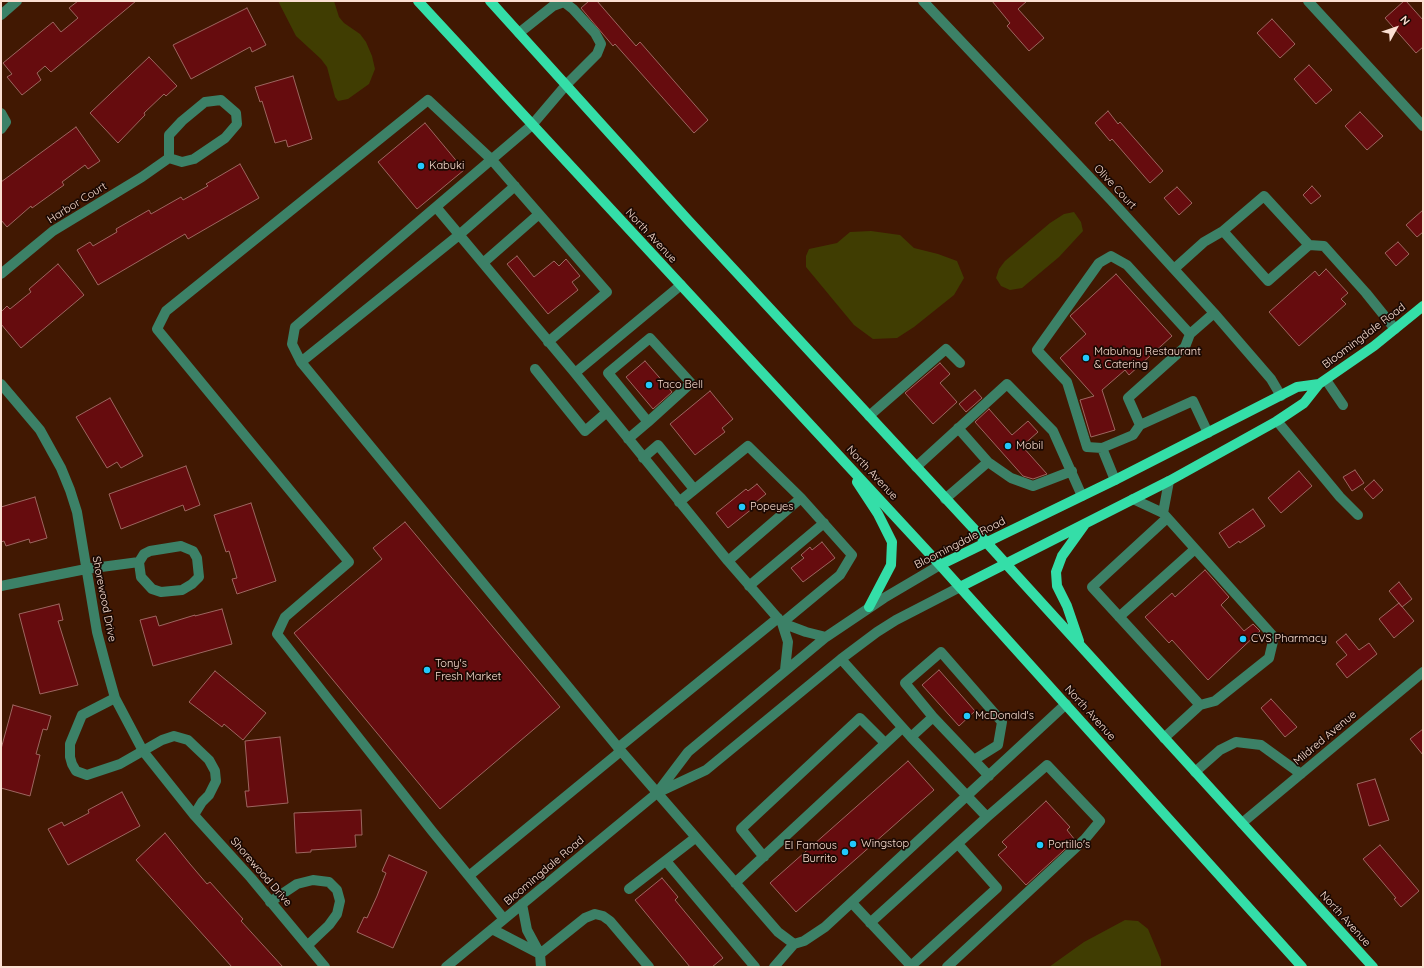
<!DOCTYPE html>
<html>
<head>
<meta charset="utf-8">
<style>
  body { margin:0 }
  #map { position:relative; width:1424px; height:968px; overflow:hidden; background:#411802; font-family:Quicksand,sans-serif }
  canvas { display:block }
  .frame { position:absolute; inset:0; border:2px solid #fbdfd2; pointer-events:none }
  .north { position:absolute; left:1376px; top:8px; width:40px; height:40px; -webkit-text-stroke:3px #1b0903; paint-order:stroke; rotate:50deg; font-size:11px; font-weight:700; line-height:16px; text-align:center; color:#fbdfd2 }
  .north::after { content:''; display:block; margin:auto; width:14px; height:18px; background:#fbdfd2; clip-path:polygon(50% 0,100% 100%,50% 72%,0 100%) }
</style>
</head>
<body>
<div id="map">
<canvas width="1424" height="968"></canvas>
<div class="frame"></div>
<div class="north">N</div>
</div>
<script>
const ctx = document.querySelector('canvas').getContext('2d');
ctx.lineJoin = 'round';
function paint(path, color) { ctx.fillStyle = color; ctx.fill(path, 'evenodd'); }
const toPath = rows => new Path2D(rows.map(r => 'M' + r).join(''));
function strokePath(path, color, width, dash) { ctx.strokeStyle = color; ctx.lineWidth = width; ctx.lineCap = dash ? 'butt' : 'round'; ctx.setLineDash(dash || []); ctx.stroke(path); }
function drawText(font, color, halo, rows, align = 'center') {
  ctx.font = font + ' Quicksand,sans-serif'; ctx.lineWidth = 3.5; ctx.setLineDash([]); ctx.textBaseline = 'middle'; ctx.strokeStyle = halo; ctx.fillStyle = color; for (const [text, x, y, turn = 0] of rows) {
    ctx.save(); ctx.translate(x, y); ctx.rotate((+turn || 0) * Math.PI / 180); ctx.textAlign = isNaN(turn) ? turn : align; if (halo) ctx.strokeText(text, 0, 0); ctx.fillText(text, 0, 0); ctx.restore();
  }
}
paint(toPath([
  [278,1,334,1,339,17,344,23,360,34,366,42,372,56,375,69,369,84,348,99,338,101,335,97,327,67,321,59,296,36],
  [1074,212,1081,222,1083,231,1059,257,1022,288,1010,290,1001,286,996,278,999,269,1005,261,1050,223,1064,214],
  [871,231,900,235,914,248,938,254,957,261,964,278,954,295,914,327,897,338,873,339,854,325,806,267,806,256,809,249,837,243,850,232],
  [1125,920,1138,921,1148,929,1161,960,1161,967,1049,967,1084,942]
]), '#403d02');
const building = toPath([
  [78,1,136,1,51,72,45,66,37,73,41,80,22,95,7,77,12,74,3,63,53,22,61,32,78,18,69,8,78,1],
  [589,1,597,1,636,46,640,42,708,120,694,133,615,44,613,46,581,8,589,1],
  [992,1,1027,1,1018,9,1044,38,1029,51,1007,26,1010,23,992,1],
  [1404,1,1406,1,1423,20,1423,47,1416,53,1385,18,1404,1],
  [247,8,266,45,252,52,250,47,191,79,173,45,247,8],
  [1272,19,1295,44,1280,58,1257,33,1272,19],
  [149,57,177,86,166,96,164,94,144,113,145,115,118,143,90,113,149,57],
  [1309,65,1332,90,1316,104,1294,79,1309,65],
  [293,76,312,139,288,147,286,140,275,143,262,101,260,102,255,87,293,76],
  [1108,111,1118,124,1120,122,1163,171,1150,183,1112,139,1110,141,1095,123,1108,111],
  [1360,112,1383,136,1367,150,1345,126,1360,112],
  [425,123,464,170,417,209,378,162,425,123],
  [76,127,100,161,88,169,85,165,62,182,64,185,32,208,31,206,7,227,1,220,1,182,76,127],
  [240,164,259,198,188,239,185,234,98,285,77,250,90,242,93,246,117,232,116,229,149,210,151,214,181,197,183,200,208,186,206,184,240,164],
  [1312,186,1321,196,1311,204,1303,195,1312,186],
  [1177,187,1192,203,1179,215,1164,198,1177,187],
  [1423,210,1423,232,1417,237,1406,225,1423,210],
  [1398,242,1409,254,1396,266,1385,253,1398,242],
  [517,256,534,277,554,261,559,266,566,259,580,276,572,282,578,290,548,314,507,264,517,256],
  [58,264,84,295,21,348,1,324,1,312,7,306,10,309,31,292,29,289,58,264],
  [1326,269,1348,293,1341,299,1346,304,1299,346,1269,312,1315,271,1319,276,1326,269],
  [1116,274,1172,336,1129,375,1125,370,1102,390,1115,430,1091,437,1080,400,1094,396,1060,358,1086,334,1070,316,1116,274],
  [645,361,672,392,653,409,626,377,645,361],
  [940,363,950,374,940,383,957,402,933,424,905,393,940,363],
  [975,390,982,398,966,412,959,404,975,390],
  [710,391,733,419,722,428,725,432,695,455,670,424,710,391],
  [110,398,143,456,121,468,117,462,107,468,76,417,110,398],
  [989,409,1012,435,1028,421,1038,432,1022,446,1047,474,1033,479,1023,476,975,422,989,409],
  [186,466,200,505,185,511,183,505,121,529,109,494,186,466],
  [1355,470,1364,483,1352,491,1343,477,1355,470],
  [1299,471,1312,486,1281,513,1268,498,1299,471],
  [1374,480,1383,490,1373,499,1364,489,1374,480],
  [757,484,766,494,756,502,758,504,728,528,716,513,746,489,748,491,757,484],
  [35,497,47,538,30,543,29,539,6,546,4,541,1,542,1,507,35,497],
  [251,503,276,581,237,594,232,579,237,578,229,551,226,552,214,515,251,503],
  [1253,509,1265,526,1240,543,1239,541,1229,548,1219,533,1253,509],
  [405,522,560,707,440,809,294,633,382,559,373,548,405,522],
  [822,542,835,558,803,582,791,568,804,558,801,555,810,547,812,550,822,542],
  [1205,570,1229,597,1221,605,1244,631,1253,624,1260,631,1208,680,1172,640,1169,643,1145,617,1172,593,1175,597,1205,570],
  [1399,582,1412,599,1402,607,1389,591,1399,582],
  [1399,603,1414,621,1394,638,1379,619,1399,603],
  [59,604,63,620,58,621,78,685,40,694,19,614,59,604],
  [222,609,232,644,153,666,140,620,156,616,159,626,195,615,195,616,222,609],
  [1346,634,1359,650,1369,643,1377,654,1347,678,1336,664,1347,655,1336,642,1346,634],
  [939,670,975,711,959,726,922,685,939,670],
  [215,671,266,713,243,740,224,724,222,727,189,702,215,671],
  [1271,699,1297,727,1285,737,1261,708,1271,699],
  [13,705,51,716,47,730,43,729,36,754,40,755,30,796,1,788,1,749,13,705],
  [1423,729,1423,755,1410,739,1423,729],
  [280,737,288,803,247,807,245,791,249,791,245,741,280,737],
  [908,761,934,790,796,912,770,883,908,761],
  [1375,779,1389,820,1369,826,1357,784,1375,779],
  [122,792,140,826,68,865,48,829,62,822,64,826,89,813,88,810,122,792],
  [1046,801,1070,827,1067,830,1075,840,1026,885,998,855,1007,847,1002,842,1046,801],
  [361,810,362,835,355,835,356,847,311,850,311,852,296,853,294,813,361,810],
  [165,833,190,864,207,884,210,882,243,919,241,921,283,967,232,967,136,860,165,833],
  [1380,845,1419,891,1401,907,1394,899,1396,898,1363,859,1380,845],
  [389,855,427,872,393,948,357,932,364,917,367,918,377,896,386,873,382,871,389,855],
  [662,878,678,897,675,900,723,958,712,967,690,967,635,900,662,878]
]);
paint(building, '#660c0e');
strokePath(building, '#9d6660', 1);
strokePath(toPath([
  [923,1,1111,200,1214,313,1271,379,1281,396],
  [1308,1,1423,126],
  [1,15,17,1],
  [519,33,553,6,564,2,573,9,595,33,601,44,597,54,566,85,532,125,295,327,292,344,301,362,621,751,778,932,794,944,804,941,825,927,1066,704],
  [221,100,236,113,237,124,225,138,194,159,182,162,169,158,169,135,182,121,205,102,221,100],
  [1,113,6,122,1,129],
  [436,207,575,373],
  [539,214,607,292,548,342],
  [1223,231,1268,281,1309,245,1324,246,1366,293,1395,329],
  [483,263,539,214,491,159,428,100,166,311,157,329,349,562,285,617,277,634,432,831,504,919],
  [1174,269,1204,242,1223,231,1264,196,1309,245],
  [1,274,53,231,142,177,169,158],
  [681,285,575,373,728,561,782,623,788,642,785,670],
  [301,362,459,235,515,186],
  [535,369,585,431,607,412],
  [1326,380,1343,405],
  [1,384,40,430,61,468,70,490,77,512,97,632,106,666,115,698,143,751,194,815,251,878,325,967],
  [869,416,946,349,960,363],
  [1277,421,1340,497,1358,515],
  [1208,433,1193,401,1140,425,1128,398,1185,347,1190,334,1214,313],
  [628,439,648,422,691,383,650,338,608,373,648,422],
  [1102,448,1087,447,1067,382,1037,350,1099,263,1111,256,1127,265,1190,334],
  [643,458,658,445,694,489],
  [988,462,1011,478,1033,486,1072,471],
  [916,467,1007,384,1053,431,1082,496],
  [1115,480,1102,448,1133,435,1140,425],
  [945,499,988,462,958,428],
  [1133,499,1163,513,1274,637,1269,658,1215,701,1200,705,1164,738],
  [679,502,748,446,801,498,852,555,840,575,782,623],
  [1163,513,1169,481],
  [1167,518,1092,587,1200,705],
  [181,546,193,551,197,558,199,577,192,584,182,590,161,592,152,589,141,577,140,570,139,562,144,554,150,551,181,546],
  [728,561,801,498],
  [1,586,86,569,139,562],
  [749,586,824,523],
  [1119,617,1195,549],
  [782,623,806,632,826,637],
  [841,659,911,737,987,817,1047,765,1100,821,1085,839,947,967],
  [115,698,82,715,70,744,70,757,72,764,76,771,87,775,120,764,162,740,174,736,188,740,209,760,215,771,216,781,209,795,202,802,194,815],
  [911,737,933,717],
  [618,748,778,618],
  [974,760,998,745,1002,722,941,652,905,683,933,717,989,776],
  [1195,772,1220,750,1236,742,1261,745,1301,774],
  [659,792,706,770,841,659,877,632,896,620,960,587],
  [1242,823,1423,672],
  [764,857,741,829,860,718,885,743],
  [666,861,755,967],
  [470,875,621,751],
  [735,883,902,728],
  [629,889,695,838],
  [270,902,297,884,313,880,329,882,337,890,340,901,337,914,329,925,308,945],
  [852,903,912,967],
  [522,904,527,930,540,954,541,967],
  [870,923,987,817],
  [492,929,540,954],
  [540,954,585,918,595,914,603,916,610,921,649,967],
  [911,966,997,888,958,844],
  [446,967,657,793,688,752,826,637,884,598,940,565],
  [774,967,794,944]
]), '#3c8167', 10);
strokePath(toPath([
  [418,1,940,565,1302,967],
  [490,1,688,220,987,543,1373,967],
  [857,482,878,514,892,542,891,565,869,607],
  [940,565,1115,480,1297,387,1319,384],
  [960,587,1169,481,1277,421,1304,403,1319,384,1374,346,1423,306],
  [1079,641,1067,606,1057,586,1056,572,1062,556,1085,524]
]), '#34dea8', 10);
for (const [x, y, r, color] of [
  [421,166,4,"#22c9fd"],
  [1086,358,4,"#22c9fd"],
  [649,385,4,"#22c9fd"],
  [1008,446,4,"#22c9fd"],
  [742,507,4,"#22c9fd"],
  [1243,639,4,"#22c9fd"],
  [427,670,4,"#22c9fd"],
  [967,716,4,"#22c9fd"],
  [853,844,4,"#22c9fd"],
  [1040,845,4,"#22c9fd"],
  [845,852,4,"#22c9fd"]
]) { const dot = new Path2D(); dot.arc(x, y, r, 0, 2 * Math.PI); ctx.fillStyle = color; ctx.fill(dot); strokePath(dot, '#1b0903', 1.5); }
drawText('11px', '#fbdfd2', '#1b0903', [
  ["Kabuki",429,166],
  ["Mabuhay Restaurant",1094,352],
  ["& Catering",1094,365],
  ["Taco Bell",657,385],
  ["Mobil",1016,446],
  ["Popeyes",750,507],
  ["CVS Pharmacy",1251,639],
  ["Tony's",435,664],
  ["Fresh Market",435,677],
  ["McDonald's",975,716],
  ["Wingstop",861,844],
  ["Portillo's",1048,845],
  ["El Famous",837,846,"right"],
  ["Burrito",837,859,"right"]
], 'left');
drawText('11px', '#fbdfd2', '#1b0903', [
  ["Olive Court",1115,187,47],
  ["Harbor Court",77,203,-32],
  ["North Avenue",651,236,47],
  ["Bloomingdale Road",1364,336,-37],
  ["North Avenue",872,473,47],
  ["Bloomingdale Road",960,543,-27],
  ["Shorewood Drive",104,599,79],
  ["North Avenue",1090,713,48],
  ["Mildred Avenue",1325,738,-40],
  ["Bloomingdale Road",544,871,-40],
  ["Shorewood Drive",261,872,49],
  ["North Avenue",1345,919,48]
]);
</script>
</body>
</html>
